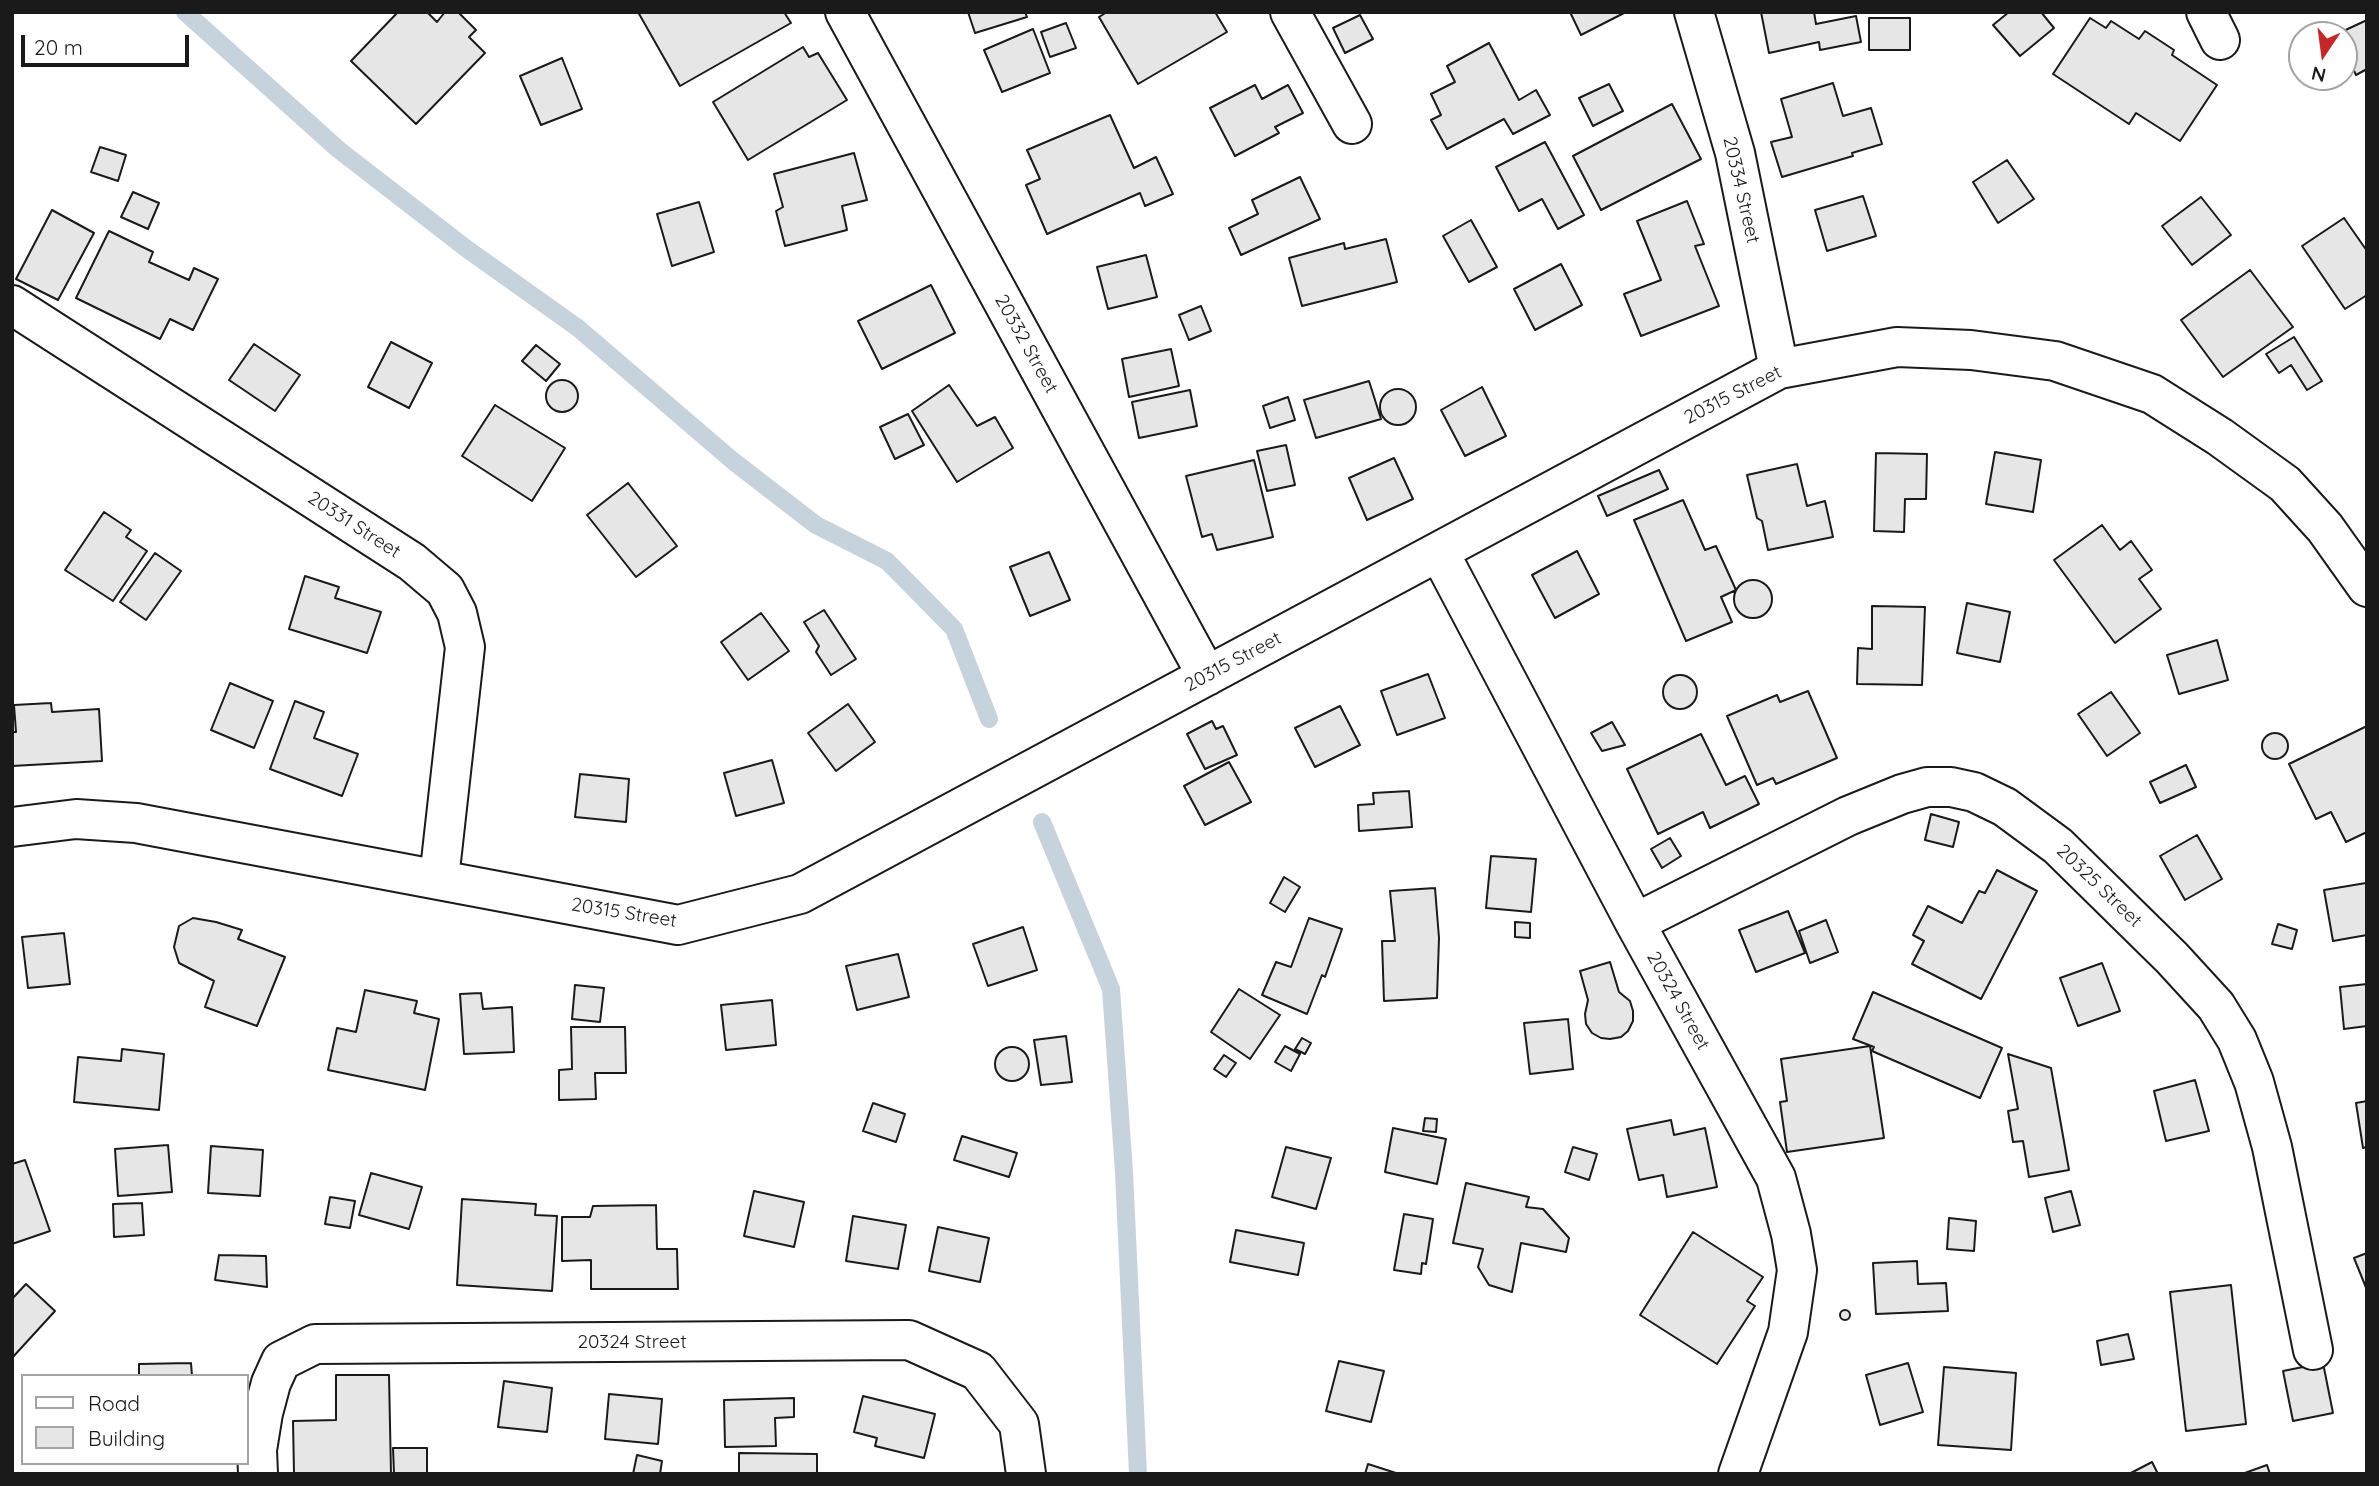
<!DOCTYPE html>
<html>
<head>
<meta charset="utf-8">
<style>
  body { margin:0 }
  #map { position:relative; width:2379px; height:1486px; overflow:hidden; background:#fff; font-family:Quicksand,sans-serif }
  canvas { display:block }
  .frame { position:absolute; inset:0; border:14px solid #1a1a1a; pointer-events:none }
  .legend { position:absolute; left:21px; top:1374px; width:228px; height:91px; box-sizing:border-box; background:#fff; border:2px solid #a3a3a3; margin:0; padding:9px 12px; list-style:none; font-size:21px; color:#1a1a1a }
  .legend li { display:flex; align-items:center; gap:14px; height:35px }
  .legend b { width:35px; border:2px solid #a3a3a3 }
  .north { position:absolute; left:2288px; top:21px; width:70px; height:70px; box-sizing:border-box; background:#fff; border:2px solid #a3a3a3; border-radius:50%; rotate:193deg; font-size:19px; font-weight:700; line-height:28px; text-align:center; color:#1a1a1a }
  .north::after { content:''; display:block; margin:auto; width:24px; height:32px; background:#c62828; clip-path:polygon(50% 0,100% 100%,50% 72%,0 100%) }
  .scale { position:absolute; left:21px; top:35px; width:168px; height:32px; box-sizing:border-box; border:4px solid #1a1a1a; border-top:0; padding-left:9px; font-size:21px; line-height:24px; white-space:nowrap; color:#1a1a1a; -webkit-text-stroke:5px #fff; paint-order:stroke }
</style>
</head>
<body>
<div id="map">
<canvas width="2379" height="1486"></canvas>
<div class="frame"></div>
<ul class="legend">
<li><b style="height:9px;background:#fff"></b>Road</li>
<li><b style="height:19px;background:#e6e6e6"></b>Building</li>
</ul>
<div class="north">N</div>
<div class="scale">20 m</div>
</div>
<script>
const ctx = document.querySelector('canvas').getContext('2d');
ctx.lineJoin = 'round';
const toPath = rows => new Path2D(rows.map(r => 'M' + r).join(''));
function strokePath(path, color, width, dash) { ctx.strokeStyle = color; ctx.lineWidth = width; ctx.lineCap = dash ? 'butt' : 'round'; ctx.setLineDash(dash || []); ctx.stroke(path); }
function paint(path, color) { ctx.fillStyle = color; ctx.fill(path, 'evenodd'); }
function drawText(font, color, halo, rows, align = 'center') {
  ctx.font = font + ' Quicksand,sans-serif'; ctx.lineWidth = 5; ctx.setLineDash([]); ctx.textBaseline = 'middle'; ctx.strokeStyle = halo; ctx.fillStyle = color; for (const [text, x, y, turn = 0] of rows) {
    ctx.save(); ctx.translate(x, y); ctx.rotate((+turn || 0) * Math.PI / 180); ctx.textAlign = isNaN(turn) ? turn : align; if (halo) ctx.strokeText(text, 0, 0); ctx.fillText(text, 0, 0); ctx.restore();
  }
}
strokePath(toPath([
  [185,12,339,150,467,249,578,328,733,461,816,525,887,561,954,629,989,719],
  [1042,822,1111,989,1124,1172,1138,1474]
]), '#c6d2dc', 18);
const building = toPath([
  [398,12,427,12,437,22,445,12,458,12,476,30,469,37,485,53,416,124,351,61,398,12],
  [638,12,784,12,791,23,680,86,638,12],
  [968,12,1025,12,1027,17,975,33,968,12],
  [1107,12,1215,12,1227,32,1138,84,1099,17,1107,12],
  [1570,12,1626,12,1581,35,1570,12],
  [1761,12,1814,12,1816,24,1856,16,1861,42,1820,50,1819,42,1769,53,1761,12],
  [2009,12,2041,12,2054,28,2020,56,1993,25,2009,12],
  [1360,15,1373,39,1345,53,1333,28,1360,15],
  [1869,18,1910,18,1910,50,1869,50,1869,18],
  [2090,18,2106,28,2111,21,2139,39,2145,31,2174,50,2172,55,2217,85,2180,141,2136,113,2129,124,2053,74,2090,18],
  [2367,20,2367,69,2356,75,2344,49,2344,35,2337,34,2367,20],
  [1066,23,1076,48,1050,57,1041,32,1066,23],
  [1033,29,1050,73,1002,92,984,50,1033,29],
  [1489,43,1519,100,1536,90,1550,115,1513,134,1504,119,1447,149,1431,120,1441,115,1431,94,1455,82,1447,66,1489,43],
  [803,47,809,57,818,53,847,100,748,160,713,102,803,47],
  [562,58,582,109,541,125,520,76,562,58],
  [1833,83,1843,116,1871,108,1882,144,1852,153,1853,156,1782,177,1771,142,1792,137,1781,99,1833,83],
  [1609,84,1623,111,1593,126,1579,98,1609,84],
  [1255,85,1262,99,1288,85,1303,113,1275,127,1279,133,1235,156,1210,108,1255,85],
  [1672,104,1701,159,1601,210,1573,156,1672,104],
  [1110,115,1134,168,1156,157,1173,194,1145,206,1140,193,1047,234,1026,185,1040,179,1027,150,1110,115],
  [1545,142,1584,215,1558,229,1542,199,1519,211,1496,167,1545,142],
  [100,147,126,155,118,181,91,172,100,147],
  [854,153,867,200,842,206,847,230,785,246,776,211,783,207,774,174,854,153],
  [2007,160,2034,199,1998,223,1973,182,2007,160],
  [1300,177,1320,219,1241,255,1229,228,1258,214,1252,200,1300,177],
  [133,192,159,203,148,229,121,217,133,192],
  [1863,196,1876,236,1827,251,1815,210,1863,196],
  [2201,197,2231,235,2192,265,2162,226,2201,197],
  [1687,201,1704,244,1695,246,1719,306,1641,336,1624,294,1661,280,1637,221,1687,201],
  [699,202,714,252,672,266,657,214,699,202],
  [52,210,94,233,58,300,16,279,52,210],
  [2344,218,2367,251,2367,295,2345,309,2302,246,2344,218],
  [1471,220,1497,267,1469,282,1443,236,1471,220],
  [109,231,153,252,149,262,189,280,194,268,218,279,193,330,170,319,160,339,76,298,109,231],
  [1386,239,1397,282,1302,306,1289,258,1344,243,1345,249,1386,239],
  [1146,255,1157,297,1108,309,1097,267,1146,255],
  [1561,264,1582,305,1535,330,1514,289,1561,264],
  [2250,270,2293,327,2223,377,2181,320,2250,270],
  [931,285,955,333,882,369,858,321,931,285],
  [1201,306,1211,331,1189,340,1179,315,1201,306],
  [2294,337,2322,381,2307,390,2291,365,2279,373,2266,354,2294,337],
  [391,342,432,363,409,408,368,387,391,342],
  [254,344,300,375,275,411,229,380,254,344],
  [536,345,560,364,546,381,522,361,536,345],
  [1171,349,1179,386,1129,397,1122,359,1171,349],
  '546 396a16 16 0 1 1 32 0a16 16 0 1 1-32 0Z',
  [1369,381,1381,419,1316,438,1304,400,1369,381],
  [949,385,977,426,995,417,1013,448,957,482,912,411,949,385],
  [1482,387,1506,436,1465,456,1441,410,1482,387],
  '1380 407a18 18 0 1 1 36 0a18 18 0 1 1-36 0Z',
  [1190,390,1197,426,1139,438,1132,402,1190,390],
  [1288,397,1295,420,1270,428,1263,406,1288,397],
  [495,405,565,448,532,501,462,456,495,405],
  [908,414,924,445,895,459,880,427,908,414],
  [1286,445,1295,485,1267,491,1257,451,1286,445],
  [1995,452,2041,460,2033,512,1986,504,1995,452],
  [1876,453,1927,454,1926,499,1905,499,1904,532,1874,531,1876,453],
  [1394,458,1413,499,1367,520,1349,478,1394,458],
  [1254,460,1273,537,1217,550,1212,534,1202,537,1186,476,1254,460],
  [1797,464,1807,506,1825,501,1833,537,1768,550,1762,521,1757,518,1747,475,1797,464],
  [1659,470,1668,489,1607,516,1598,496,1659,470],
  [628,483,677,546,636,577,587,515,628,483],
  [1683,500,1705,550,1716,546,1736,590,1721,597,1732,622,1686,641,1634,520,1683,500],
  [104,512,131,530,126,537,147,551,113,601,65,570,104,512],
  [2102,525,2120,550,2131,541,2152,570,2139,579,2161,609,2115,643,2054,560,2102,525],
  [1577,551,1599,594,1555,618,1532,575,1577,551],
  [1049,552,1070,600,1030,616,1010,567,1049,552],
  [155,553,181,571,146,620,120,602,155,553],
  [305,576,339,587,335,598,381,612,367,653,289,629,305,576],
  '1734 599a19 19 0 1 1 38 0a19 19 0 1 1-38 0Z',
  [1967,603,2010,612,2000,662,1957,653,1967,603],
  [1872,606,1925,607,1922,685,1857,684,1858,648,1872,649,1872,606],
  [824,610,856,659,831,675,816,652,819,646,804,622,824,610],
  [761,613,789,651,748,680,721,642,761,613],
  [2217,640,2228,680,2179,694,2167,655,2217,640],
  [1428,674,1445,718,1397,735,1381,691,1428,674],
  '1663 692a17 17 0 1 1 34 0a17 17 0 1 1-34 0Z',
  [230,683,273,701,254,748,211,730,230,683],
  [1808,691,1837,758,1776,784,1773,778,1757,785,1727,716,1777,695,1780,702,1808,691],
  [2111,692,2140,733,2107,756,2078,714,2111,692],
  [295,701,324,712,314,738,358,754,342,796,270,769,295,701],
  [51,703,52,712,99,709,102,761,12,766,12,732,16,732,14,705,51,703],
  [848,704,875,742,836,771,808,733,848,704],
  [1340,706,1360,745,1315,767,1295,728,1340,706],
  [1212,721,1216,729,1223,726,1237,755,1205,769,1187,734,1212,721],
  [1612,722,1625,745,1602,751,1591,733,1612,722],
  [2367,726,2367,832,2346,842,2331,812,2316,819,2289,764,2367,726],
  '2262 746a13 13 0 1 1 26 0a13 13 0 1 1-26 0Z',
  [1701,734,1726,785,1745,776,1759,804,1710,828,1703,812,1658,834,1627,769,1701,734],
  [772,760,784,803,736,816,724,773,772,760],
  [1229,762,1251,802,1205,825,1184,786,1229,762],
  [2186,765,2196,787,2160,803,2150,782,2186,765],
  [580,774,629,779,626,822,575,817,580,774],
  [1409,791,1412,827,1359,831,1358,805,1374,804,1373,793,1409,791],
  [1931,814,1959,822,1953,847,1925,840,1931,814],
  [2197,835,2222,879,2185,900,2160,856,2197,835],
  [1670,838,1681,856,1662,868,1651,849,1670,838],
  [1491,856,1536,859,1531,912,1486,908,1491,856],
  [1997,870,2037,891,1981,999,1912,964,1924,941,1913,935,1928,906,1962,923,1979,891,1985,893,1997,870],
  [1284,877,1300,887,1285,912,1270,903,1284,877],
  [2366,883,2367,935,2333,941,2324,890,2366,883],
  [1435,888,1439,938,1437,998,1384,1001,1382,941,1395,941,1390,891,1435,888],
  [1788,911,1805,953,1756,972,1739,930,1788,911],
  [193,918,216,922,242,930,238,939,285,957,257,1026,205,1007,214,981,179,963,174,947,179,926,193,918],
  [1309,918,1342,929,1325,977,1322,975,1307,1014,1262,995,1276,962,1291,967,1309,918],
  [1826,920,1838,952,1810,963,1799,931,1826,920],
  [1515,922,1530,923,1530,938,1515,937,1515,922],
  [2278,924,2297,930,2292,949,2272,944,2278,924],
  [1023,927,1037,970,988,986,973,944,1023,927],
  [64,933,70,984,28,988,22,937,64,933],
  [898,954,909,997,857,1010,846,966,898,954],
  [1610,962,1619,992,1630,1001,1633,1011,1633,1021,1628,1031,1621,1037,1610,1039,1601,1038,1592,1033,1586,1024,1585,1014,1588,1000,1580,971,1610,962],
  [2102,963,2120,1011,2078,1026,2060,978,2102,963],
  [2367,984,2367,1026,2344,1029,2340,987,2367,984],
  [575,985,604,988,600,1022,572,1019,575,985],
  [1239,989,1280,1015,1250,1059,1211,1032,1239,989],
  [365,990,417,1001,414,1013,439,1019,425,1090,328,1070,337,1028,356,1032,365,990],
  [1873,992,2002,1048,1980,1098,1872,1051,1874,1047,1853,1039,1873,992],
  [481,993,483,1009,512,1007,514,1052,464,1054,460,994,481,993],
  [772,1000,776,1045,726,1050,721,1005,772,1000],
  [1568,1019,1573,1069,1530,1074,1524,1023,1568,1019],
  [571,1027,625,1027,626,1073,595,1073,596,1099,559,1100,559,1070,572,1069,571,1027],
  [1066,1036,1072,1082,1041,1085,1034,1040,1066,1036],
  [1302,1038,1311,1043,1305,1054,1295,1049,1302,1038],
  [1285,1046,1300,1054,1291,1071,1275,1062,1285,1046],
  [1870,1046,1884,1138,1787,1152,1780,1102,1787,1101,1781,1059,1870,1046],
  '995 1064a17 17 0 1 1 34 0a17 17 0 1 1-34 0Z',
  [122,1049,164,1054,159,1110,74,1102,78,1057,121,1061,122,1049],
  [2008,1054,2051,1068,2069,1170,2029,1177,2023,1141,2013,1142,2008,1111,2018,1109,2008,1054],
  [1224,1055,1236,1063,1226,1077,1214,1069,1224,1055],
  [2195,1080,2209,1131,2166,1141,2154,1091,2195,1080],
  [2367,1101,2367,1147,2363,1148,2356,1103,2367,1101],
  [873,1103,905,1114,896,1142,863,1131,873,1103],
  [1425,1118,1437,1119,1436,1132,1423,1131,1425,1118],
  [1671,1120,1674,1135,1705,1128,1717,1187,1667,1197,1663,1175,1639,1180,1627,1129,1671,1120],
  [1393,1128,1446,1139,1437,1184,1385,1172,1393,1128],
  [962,1136,1017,1153,1009,1177,954,1160,962,1136],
  [168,1145,172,1192,118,1196,115,1149,168,1145],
  [211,1146,263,1150,260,1196,208,1193,211,1146],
  [1286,1147,1331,1158,1316,1209,1272,1197,1286,1147],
  [1573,1147,1597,1154,1589,1180,1565,1172,1573,1147],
  [25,1160,50,1231,12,1244,12,1164,25,1160],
  [371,1173,422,1187,409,1229,359,1215,371,1173],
  [1466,1183,1529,1197,1526,1207,1543,1209,1569,1238,1566,1252,1521,1243,1512,1292,1489,1285,1478,1267,1483,1249,1453,1243,1466,1183],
  [754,1191,804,1202,794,1247,744,1236,754,1191],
  [2071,1191,2080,1225,2053,1232,2045,1198,2071,1191],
  [330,1197,355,1201,350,1228,325,1224,330,1197],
  [462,1199,536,1204,535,1215,557,1216,552,1291,457,1285,462,1199],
  [142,1203,144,1235,114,1237,113,1204,142,1203],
  [656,1205,657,1249,677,1249,678,1289,591,1289,591,1260,562,1261,562,1217,590,1217,593,1206,656,1205],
  [1404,1214,1433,1219,1426,1264,1422,1263,1421,1274,1394,1270,1404,1214],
  [853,1216,906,1225,898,1269,846,1261,853,1216],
  [1949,1218,1976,1221,1974,1251,1947,1249,1949,1218],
  [938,1227,989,1238,980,1282,929,1271,938,1227],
  [1236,1230,1304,1243,1298,1275,1230,1262,1236,1230],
  [1693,1232,1763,1277,1747,1301,1755,1306,1717,1364,1640,1315,1693,1232],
  [2367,1253,2367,1290,2354,1258,2367,1253],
  [219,1255,266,1256,267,1287,215,1280,219,1255],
  [1917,1261,1918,1284,1946,1283,1948,1311,1876,1314,1873,1263,1917,1261],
  [26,1284,55,1311,12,1358,12,1299,26,1284],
  [2231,1285,2246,1424,2186,1431,2170,1292,2231,1285],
  '1840 1315a5 5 0 1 1 10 0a5 5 0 1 1-10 0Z',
  [2128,1334,2134,1359,2101,1365,2097,1341,2128,1334],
  [1339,1361,1384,1371,1371,1422,1326,1411,1339,1361],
  [191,1363,192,1376,139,1376,139,1364,191,1363],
  [1908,1363,1923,1412,1880,1425,1866,1375,1908,1363],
  [2323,1363,2333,1413,2293,1421,2283,1371,2323,1363],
  [1944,1367,2016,1373,2011,1450,1938,1445,1944,1367],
  [336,1375,389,1375,391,1474,294,1474,293,1421,336,1420,336,1375],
  [504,1381,552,1388,547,1432,498,1427,504,1381],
  [609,1394,662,1399,658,1444,605,1439,609,1394],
  [863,1396,935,1414,924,1458,875,1446,877,1438,854,1432,863,1396],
  [794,1398,794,1417,775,1418,776,1446,725,1447,724,1400,794,1398],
  [393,1448,427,1448,427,1474,394,1474,393,1448],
  [739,1453,817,1454,817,1474,739,1474,739,1453],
  [637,1455,662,1461,660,1474,633,1474,637,1455],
  [2152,1462,2158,1474,2129,1474,2152,1462],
  [1368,1464,1399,1474,1365,1474,1368,1464],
  [2267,1465,2270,1474,2242,1474,2267,1465]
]);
paint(building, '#e6e6e6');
strokePath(building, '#1a1a1a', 2);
const minor = toPath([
  [845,12,1207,676],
  [1290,12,1352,124],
  [1694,12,1735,153,1779,369],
  [2206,12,2220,40],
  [12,305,412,562,445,590,457,613,465,647,439,879],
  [1439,552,1635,923,1776,1178,1791,1234,1797,1270,1788,1332,1738,1474],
  [12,827,76,819,136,823,678,925,800,894,1779,369,1897,347,1971,350,2055,361,2152,394,2220,437,2285,484,2325,528,2367,587],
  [1635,923,1848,816,1902,794,1927,787,1951,787,1974,792,2005,807,2058,846,2172,958,2216,1006,2237,1040,2254,1082,2272,1147,2313,1350],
  [258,1474,257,1450,263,1413,271,1383,281,1361,315,1344,909,1340,978,1371,1019,1424,1026,1474]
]);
strokePath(minor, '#1a1a1a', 42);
strokePath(minor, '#fff', 38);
drawText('19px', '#1a1a1a', '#fff', [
  ["20334 Street",1741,190,77],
  ["20332 Street",1026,344,61],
  ["20315 Street",1733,395,-27],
  ["20331 Street",354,525,33],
  ["20315 Street",1233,662,-28],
  ["20325 Street",2099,886,44],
  ["20315 Street",624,913,9],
  ["20324 Street",1678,1001,61],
  ["20324 Street",632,1342]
]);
</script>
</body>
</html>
